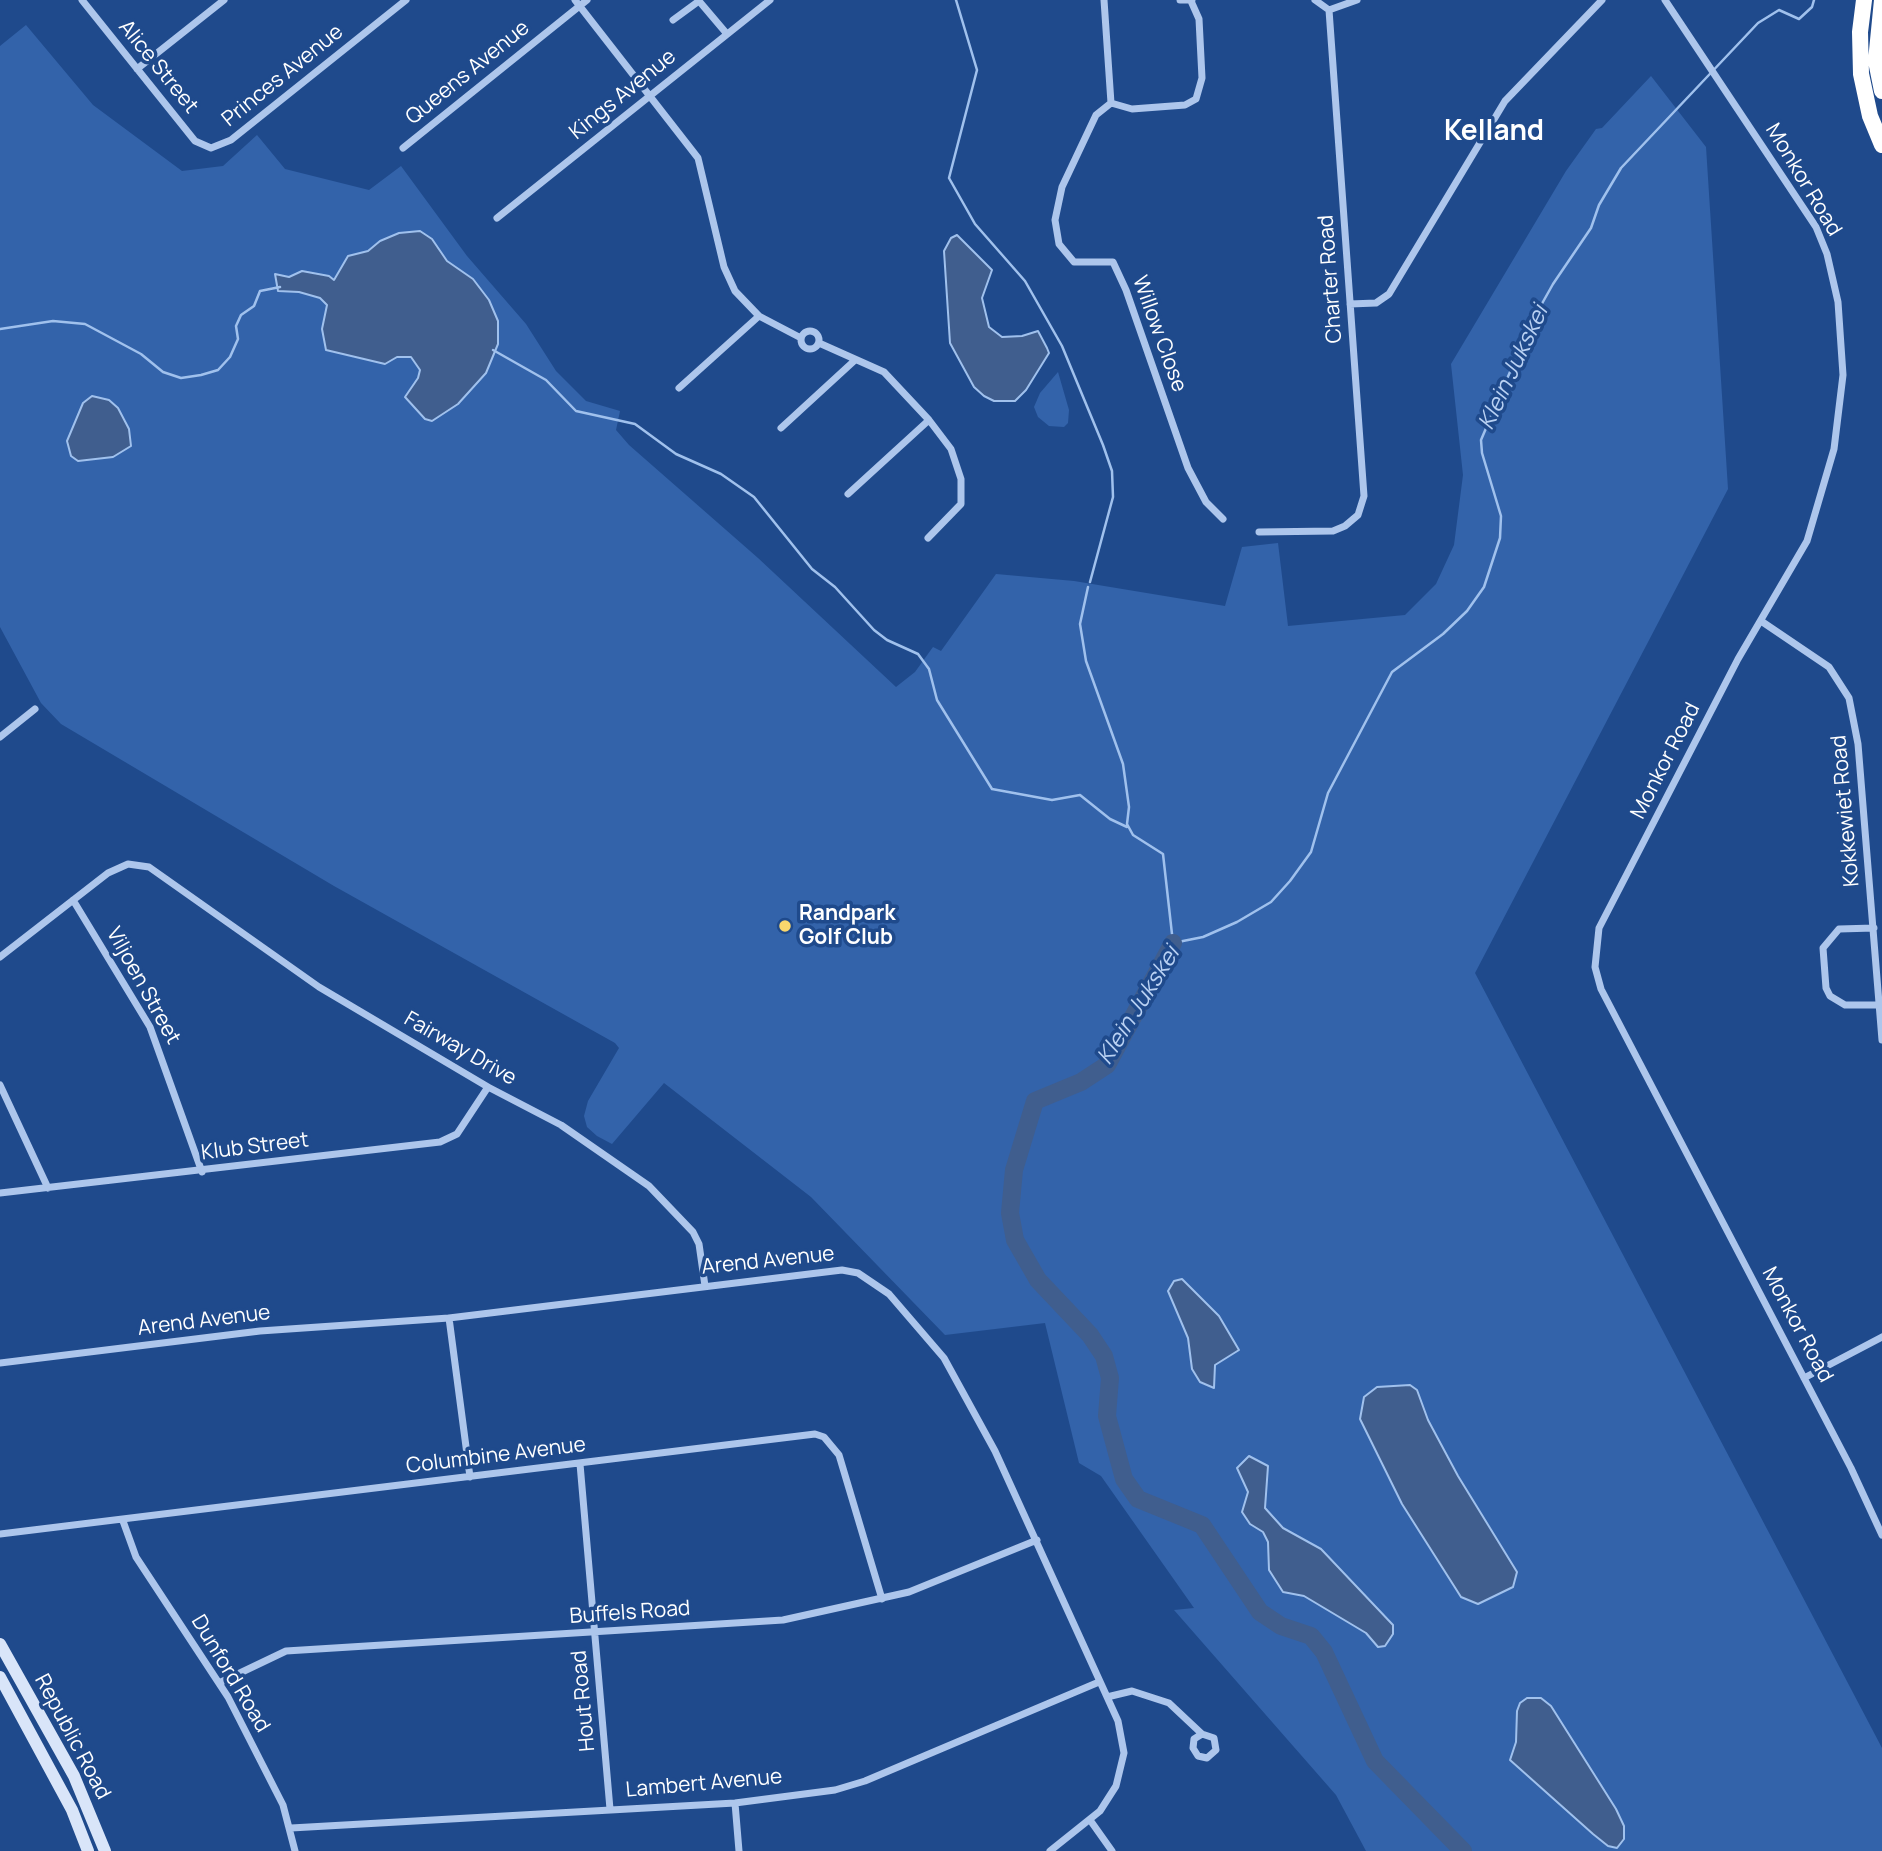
<!DOCTYPE html>
<html>
<head>
<meta charset="utf-8">
<style>
  body { margin:0 }
  canvas { display:block; background:#1f4a8c }
</style>
</head>
<body>
<canvas width="1882" height="1851"></canvas>
<script>
const ctx = document.querySelector('canvas').getContext('2d');
ctx.lineJoin = 'round';
function paint(path, color) { ctx.fillStyle = color; ctx.fill(path, 'evenodd'); }
const toPath = rows => new Path2D(rows.map(r => 'M' + r).join(''));
function strokePath(path, color, width, dash) { ctx.strokeStyle = color; ctx.lineWidth = width; ctx.lineCap = dash ? 'butt' : 'round'; ctx.setLineDash(dash || []); ctx.stroke(path); }
function drawText(font, color, halo, rows, align = 'center') {
  ctx.font = font + ' Manrope,sans-serif'; ctx.lineWidth = 7; ctx.setLineDash([]); ctx.textBaseline = 'middle'; ctx.strokeStyle = halo; ctx.fillStyle = color; for (const [text, x, y, turn = 0] of rows) {
    ctx.save(); ctx.translate(x, y); ctx.rotate((+turn || 0) * Math.PI / 180); ctx.textAlign = isNaN(turn) ? turn : align; if (halo) ctx.strokeText(text, 0, 0); ctx.fillText(text, 0, 0); ctx.restore();
  }
}
paint(toPath([
  [26,25,93,105,182,171,223,166,257,135,285,169,369,190,401,166,467,256,526,324,556,371,586,401,620,411,616,430,629,445,758,558,896,687,915,672,933,647,941,651,996,574,1074,581,1225,606,1242,547,1278,543,1288,626,1405,615,1436,584,1454,545,1463,475,1451,364,1566,171,1596,129,1602,128,1651,76,1706,147,1728,489,1475,973,1882,1748,1882,1851,1366,1851,1336,1795,1174,1610,1194,1608,1101,1476,1079,1463,1045,1323,945,1335,811,1197,664,1083,612,1144,597,1136,587,1127,584,1116,588,1101,619,1048,615,1043,334,886,61,724,41,703,0,627,0,46],
  [1058,372,1069,410,1068,423,1064,427,1049,426,1038,417,1034,407,1040,393]
]), '#3363aa');
const water = toPath([
  [420,231,432,239,447,261,473,279,489,300,498,321,498,344,486,373,458,404,432,421,425,419,405,397,418,378,420,370,411,357,397,357,385,364,326,350,322,329,327,305,320,298,299,292,278,291,275,274,289,277,302,271,329,276,334,280,348,256,368,251,380,241,399,233,420,231],
  [957,235,992,270,982,298,989,327,1002,337,1022,336,1038,331,1047,348,1049,353,1026,390,1015,401,994,401,984,396,974,387,950,343,944,251,951,238,957,235],
  [92,396,109,400,118,408,129,429,131,446,113,457,78,461,71,456,67,441,83,403,92,396],
  [1182,1279,1219,1316,1239,1350,1215,1365,1214,1388,1200,1382,1192,1369,1188,1338,1168,1291,1174,1281,1182,1279],
  [1410,1385,1417,1390,1428,1420,1458,1476,1517,1572,1513,1587,1478,1604,1461,1597,1402,1504,1360,1419,1364,1397,1377,1387,1410,1385],
  [1249,1456,1268,1466,1265,1508,1283,1528,1321,1549,1393,1625,1393,1634,1385,1646,1378,1647,1366,1633,1304,1596,1283,1592,1269,1570,1268,1542,1263,1532,1250,1524,1242,1512,1248,1492,1237,1468,1249,1456],
  [1527,1698,1541,1698,1551,1706,1616,1809,1624,1826,1624,1839,1617,1848,1608,1846,1593,1834,1510,1760,1516,1742,1517,1711,1520,1703,1527,1698]
]);
paint(water, '#405e8e');
strokePath(water, '#a0c1ed', 2);
strokePath(toPath([
  [956,0,977,70,949,178,975,224,1025,281,1062,346,1103,445,1112,471,1113,497,1090,582],
  [0,329,53,321,85,324,141,354,163,372,181,378,201,375,218,370,230,357,238,339,236,326,241,315,254,306,260,291,280,287],
  [493,350,546,380,576,411,635,424,676,454,721,474,754,497,812,569,835,587,874,630,887,640,918,654,929,669,937,700,992,789,1052,800,1080,795,1110,819,1127,827],
  [1088,587,1080,624,1086,661,1123,764,1129,807,1127,824,1133,835,1163,854,1173,943,1203,937,1237,922,1271,902,1290,881,1311,852,1328,793,1392,672,1443,634,1467,611,1484,587,1500,538,1501,516,1482,453,1481,440,1530,325,1553,284,1591,228,1599,205,1621,168,1758,23,1779,10,1799,19,1812,7,1814,0]
]), '#a0c1ed', 2.5);
strokePath(toPath([
  [1173,943,1107,1065,1081,1082,1035,1101,1014,1170,1010,1213,1015,1240,1038,1280,1090,1335,1104,1356,1110,1378,1107,1416,1124,1479,1138,1499,1202,1525,1260,1612,1281,1626,1311,1636,1324,1652,1375,1761,1463,1851]
]), '#405e8e', 18);
strokePath(toPath([
  [82,0,195,141,211,148,231,140,406,0],
  [575,0,698,158,724,267,735,291,759,316,801,338],
  [1104,0,1111,103],
  [1180,0,1192,0],
  [1315,0,1329,10],
  [1665,0,1816,227,1827,254,1838,302,1843,375,1834,449,1807,541,1738,659,1599,928,1595,967,1601,989,1851,1468,1882,1535],
  [1329,10,1357,0],
  [673,20,699,1,727,34],
  [137,69,224,0],
  [1111,103,1096,115,1062,187,1055,220,1059,244,1074,262,1113,262,1126,290,1188,468,1206,502,1223,519],
  [1111,103,1132,109,1185,105,1196,99,1202,78,1199,19,1191,1],
  [403,148,587,0],
  [497,218,770,0],
  [1350,304,1376,303,1389,294,1505,101,1602,0],
  '801 340a9 9 0 1 1 18 0a9 9 0 1 1-18 0Z',
  [819,343,884,372,929,420,951,449,961,479,961,504,928,538],
  [679,388,759,316],
  [781,428,854,361],
  [848,494,929,420],
  [1259,532,1333,531,1345,526,1358,515,1364,496,1329,10],
  [1761,621,1829,667,1849,698,1858,744,1882,1040],
  [0,737,35,709],
  [73,900,150,1027,202,1172],
  [1874,928,1839,929,1823,948,1826,988,1830,996,1845,1005,1878,1005],
  [0,957,108,873,128,864,149,867,319,987,488,1087,561,1125,649,1186,693,1232,699,1244,705,1286],
  [0,1085,48,1188],
  [0,1193,440,1142,457,1134,488,1087],
  [449,1318,470,1477],
  [0,1363,260,1331,449,1318,842,1270,858,1273,889,1294,944,1358,995,1451,1118,1721,1124,1753,1116,1786,1100,1811,1050,1851],
  [1804,1378,1882,1337],
  [580,1464,610,1809],
  [123,1521,136,1557,228,1697,283,1805,295,1851],
  [0,1534,815,1434,824,1437,839,1455,882,1599],
  [219,1683,286,1651,783,1620,909,1592,1037,1540],
  [1107,1697,1132,1691,1169,1703,1202,1734,1214,1738,1216,1750,1207,1758,1198,1756,1193,1748,1194,1739,1202,1734],
  [735,1803,739,1851],
  [1090,1820,1112,1851],
  [291,1828,735,1803,835,1790,865,1781,1099,1682]
]), '#adc6ec', 7);
strokePath(toPath([
  [0,1644,74,1776,105,1851],
  [0,1677,72,1810,88,1851]
]), '#d9e5f9', 12);
strokePath(toPath([
  [1864,0,1860,32,1861,74,1870,116,1882,145],
  [1882,0,1876,61,1882,91]
]), '#fff', 16);
for (const [x, y, r, color] of [
  [785,926,7,"#fad76d"]
]) { const dot = new Path2D(); dot.arc(x, y, r, 0, 2 * Math.PI); ctx.fillStyle = color; ctx.fill(dot); strokePath(dot, '#1f4a8c', 2.5); }
drawText('21px', '#fff', '#1f4a8c', [
  ["Alice Street",158,67,51],
  ["Queens Avenue",468,73,-39],
  ["Princes Avenue",283,76,-39],
  ["Kings Avenue",623,95,-39],
  ["Monkor Road",1803,180,59],
  ["Charter Road",1331,279,-94],
  ["Willow Close",1159,334,70],
  ["Monkor Road",1666,761,-63],
  ["Kokkewiet Road",1846,811,-95],
  ["Viljoen Street",143,986,61],
  ["Fairway Drive",460,1049,30],
  ["Klub Street",255,1147,-7],
  ["Arend Avenue",768,1261,-6],
  ["Arend Avenue",204,1321,-7],
  ["Monkor Road",1797,1325,62],
  ["Columbine Avenue",496,1456,-7],
  ["Buffels Road",630,1613,-4],
  ["Dunford Road",230,1674,59],
  ["Hout Road",584,1701,-95],
  ["Republic Road",72,1737,62],
  ["Lambert Avenue",704,1784,-5]
]);
drawText('bold 21px', '#fff', '#1f4a8c', [
  ["Randpark",799,914],
  ["Golf Club",799,938]
], 'left');
drawText('italic 23px', '#b9d1f3', '#1f4a8c', [
  ["Klein Jukskei",1514,368,-65],
  ["Klein Jukskei",1139,1006,-58]
]);
drawText('bold 28px', '#fff', '#1f4a8c', [
  ["Kelland",1494,132]
]);
</script>
</body>
</html>
